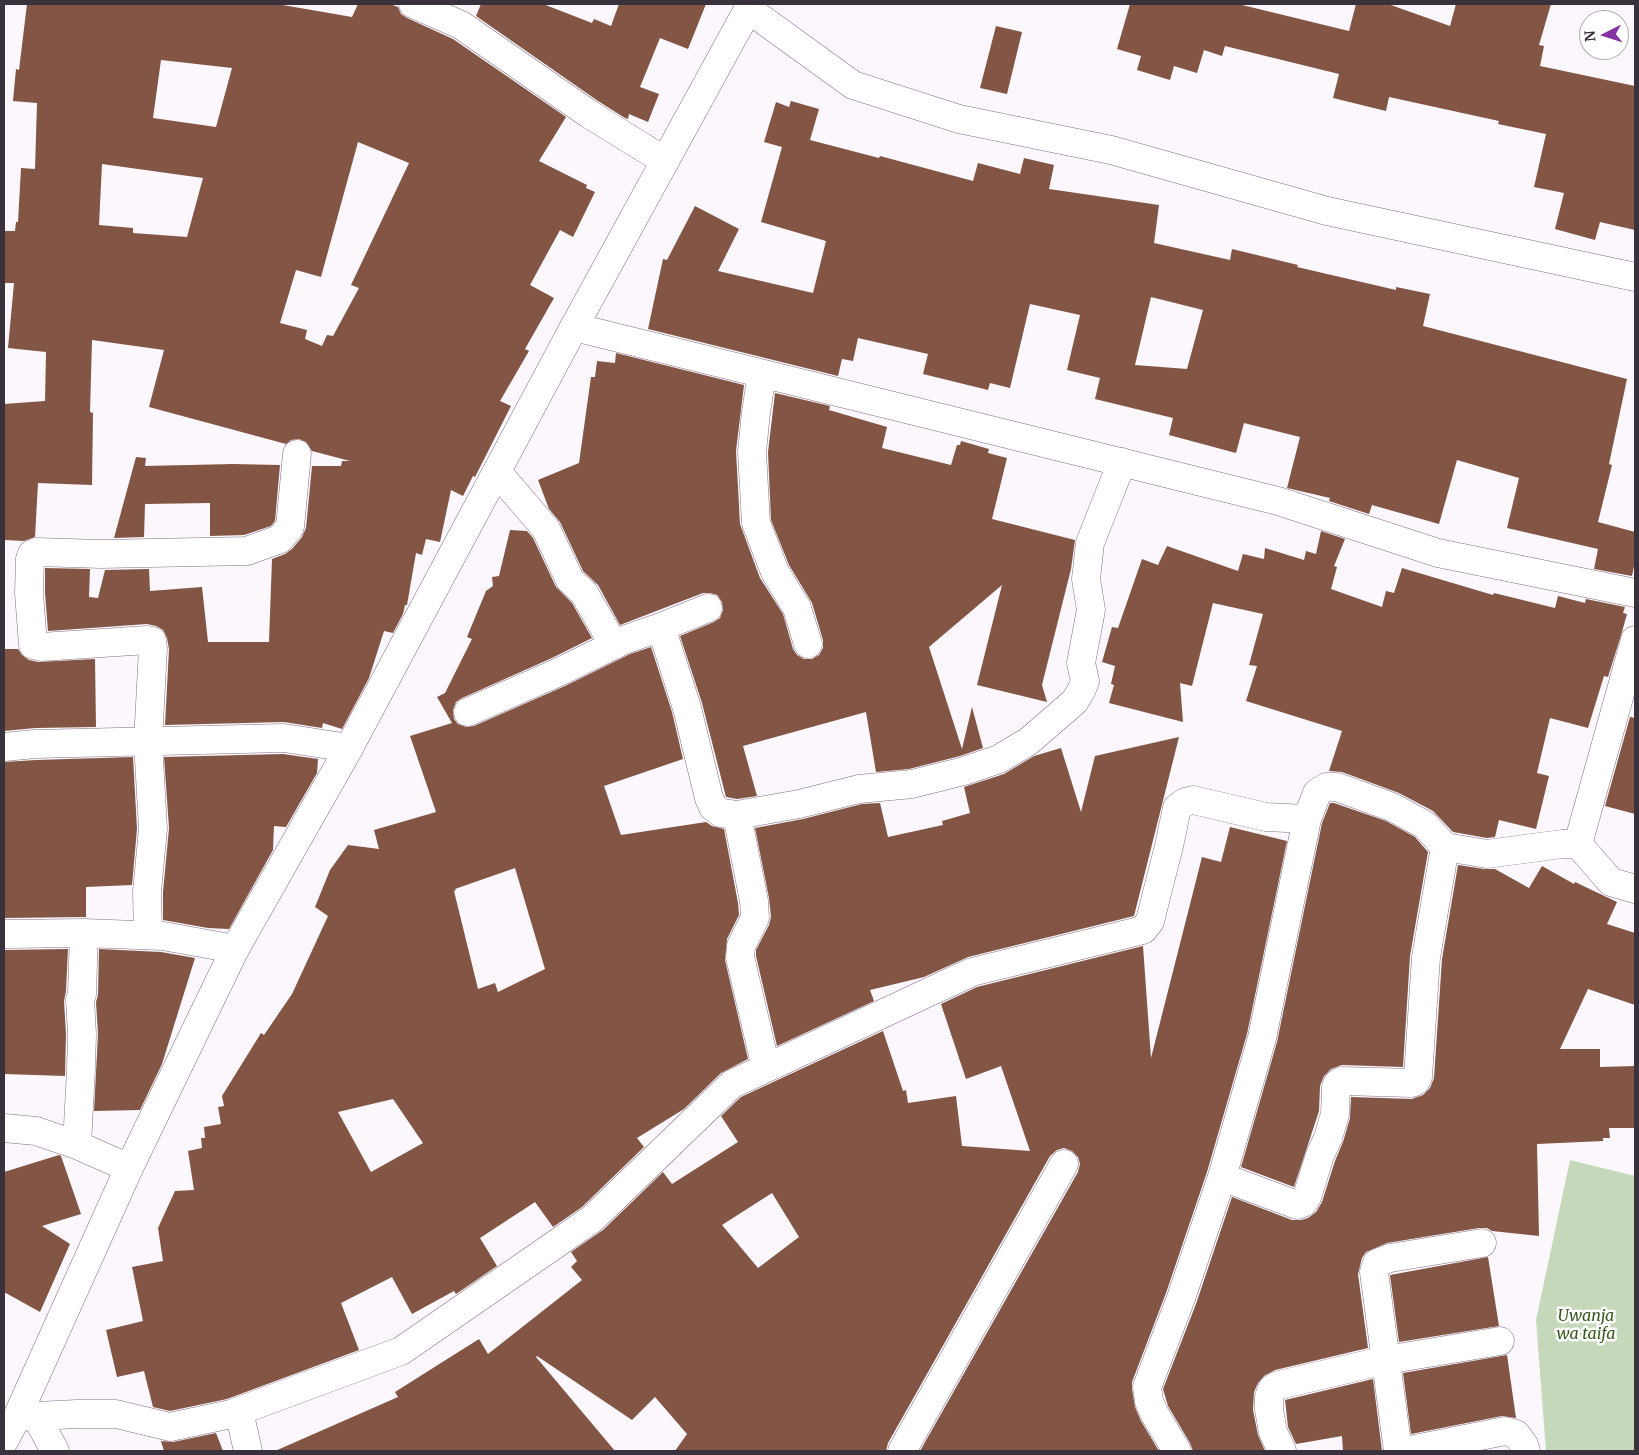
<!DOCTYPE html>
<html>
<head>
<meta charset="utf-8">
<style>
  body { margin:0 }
  #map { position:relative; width:1639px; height:1455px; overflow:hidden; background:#fbf7fc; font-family:Merriweather,serif }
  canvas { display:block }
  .frame { position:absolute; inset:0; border:5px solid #39313c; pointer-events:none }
  .north { position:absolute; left:1579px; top:10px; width:50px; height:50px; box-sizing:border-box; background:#fff; border:1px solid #b0adb1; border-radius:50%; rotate:265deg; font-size:14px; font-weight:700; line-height:20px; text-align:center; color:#39313c }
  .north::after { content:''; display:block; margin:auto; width:18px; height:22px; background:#8634a3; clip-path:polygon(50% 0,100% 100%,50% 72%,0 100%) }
</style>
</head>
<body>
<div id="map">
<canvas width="1639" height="1455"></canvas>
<div class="frame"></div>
<div class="north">N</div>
</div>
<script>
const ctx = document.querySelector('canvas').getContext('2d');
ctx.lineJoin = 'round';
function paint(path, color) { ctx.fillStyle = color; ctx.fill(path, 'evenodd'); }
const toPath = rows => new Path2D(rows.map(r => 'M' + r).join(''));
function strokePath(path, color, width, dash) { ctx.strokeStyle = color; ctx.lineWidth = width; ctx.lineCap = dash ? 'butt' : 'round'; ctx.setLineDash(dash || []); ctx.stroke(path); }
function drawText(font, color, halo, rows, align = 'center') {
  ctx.font = font + ' Merriweather,serif'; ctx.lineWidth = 5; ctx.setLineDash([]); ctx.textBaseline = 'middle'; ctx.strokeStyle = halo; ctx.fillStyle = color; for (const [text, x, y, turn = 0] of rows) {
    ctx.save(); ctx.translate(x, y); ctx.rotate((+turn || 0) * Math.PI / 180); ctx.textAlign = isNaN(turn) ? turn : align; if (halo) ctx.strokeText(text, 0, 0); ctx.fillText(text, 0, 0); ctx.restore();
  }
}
paint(toPath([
  [1570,1160,1635,1176,1635,1451,1546,1451,1536,1320]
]), '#c5d9ba');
paint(toPath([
  [27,4,277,4,352,17,358,4,390,4,398,7,401,14,407,18,453,39,566,117,539,161,587,185,586,188,595,192,573,237,560,230,530,285,554,298,525,349,529,351,500,401,511,406,475,477,473,476,463,496,451,490,440,542,426,539,422,555,416,553,407,605,405,605,403,614,393,633,384,631,369,678,342,729,323,723,322,728,284,722,165,725,169,649,167,638,163,630,156,626,147,624,48,631,45,593,45,568,90,569,89,597,98,598,105,570,149,569,150,591,202,587,208,642,269,642,272,559,285,554,292,549,302,537,306,528,312,466,341,466,342,461,350,461,312,451,306,442,299,439,291,440,286,444,149,407,164,350,92,340,90,412,93,413,92,485,38,483,35,537,24,541,4,540,4,404,45,401,46,352,8,348,14,283,4,283,4,231,15,231,16,222,18,222,21,168,35,169,37,103,13,101,16,69,19,70],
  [161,60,232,68,216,127,153,118],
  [358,142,409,163,351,285,359,288,333,336,327,335,322,346,305,339,307,330,280,323,296,270,321,277],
  [102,164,203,178,187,237,133,233,133,228,99,225],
  [481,4,543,4,592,23,594,19,611,26,619,4,706,4,688,49,660,38,640,87,659,94,648,122,629,114,628,119,625,118,598,101,476,16],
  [1130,4,1238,4,1349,31,1356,4,1388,4,1450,26,1456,4,1551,4,1539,45,1544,46,1540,66,1635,86,1635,230,1600,222,1595,240,1555,229,1564,193,1534,187,1546,134,1498,124,1499,121,1389,97,1386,111,1333,98,1339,74,1225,46,1222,56,1204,50,1197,73,1174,66,1170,80,1137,70,1141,56,1117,49],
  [996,26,1022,32,1007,94,980,88],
  [791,101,819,109,810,140,879,158,880,156,973,181,978,163,1020,174,1024,158,1054,165,1049,189,1159,205,1154,243,1230,260,1232,249,1298,265,1297,267,1396,290,1396,287,1430,294,1423,326,1627,379,1609,464,1612,465,1598,522,1635,532,1635,561,1632,576,1594,569,1598,549,1507,528,1519,478,1457,460,1439,524,1372,505,1369,514,1329,501,1330,498,1287,488,1300,437,1244,423,1236,453,1169,435,1173,418,1095,399,1100,378,1067,370,1080,315,1030,304,1010,388,990,383,988,390,923,374,928,354,858,338,853,361,842,359,838,376,648,329,663,259,667,260,695,206,739,229,718,271,813,293,826,241,761,222,782,147,764,142,776,102,789,107],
  [1151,297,1203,310,1187,369,1135,365],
  [616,353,744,385,736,451,740,524,760,578,783,614,793,649,797,655,804,659,812,659,819,655,823,648,823,640,812,603,789,565,771,520,768,452,775,393,830,406,829,410,887,427,882,448,951,465,957,445,960,445,961,441,989,449,988,453,1007,458,992,519,1075,540,1071,569,1042,685,1047,702,977,685,1002,585,929,647,962,749,972,707,983,748,960,756,909,769,876,772,866,712,743,746,757,796,737,799,726,797,702,703,680,636,714,622,720,618,723,610,722,602,717,595,710,593,703,593,620,625,598,585,583,571,560,522,549,509,538,480,579,463,591,377,595,377,597,361,615,363],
  [136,457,146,458,145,466,233,464,280,465,275,521,271,526,244,535,210,536,210,503,145,504,144,537,114,538],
  [510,530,527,531,533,538,556,587,572,603,592,638,552,658,462,698,456,702,453,710,454,719,458,724,466,727,474,726,565,686,630,654,651,647,672,712,683,759,604,786,621,835,706,822,712,826,724,829,738,903,739,915,727,939,725,960,748,1059,721,1073,684,1109,637,1138,644,1147,582,1207,553,1227,535,1202,480,1238,497,1266,456,1294,454,1291,412,1314,392,1277,341,1303,359,1350,227,1399,170,1411,153,1407,144,1371,117,1377,106,1330,143,1321,132,1267,163,1261,158,1228,175,1191,194,1190,188,1151,202,1148,201,1138,205,1138,204,1127,221,1124,218,1107,224,1106,222,1096,261,1033,264,1035,292,994,328,916,315,907,330,870,348,845,379,849,374,830,436,812,410,736,452,723,437,697,445,693,472,639,467,637,486,591,493,586,492,577,499,576],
  [515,868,545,969,498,992,495,983,478,989,454,891,456,890,455,889],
  [393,1099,423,1143,371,1172,338,1112],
  [1321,531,1345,539,1334,566,1337,567,1331,589,1382,607,1386,591,1394,593,1402,568,1493,595,1494,593,1555,608,1558,596,1585,603,1586,599,1625,607,1623,613,1627,614,1622,632,1608,677,1604,676,1588,728,1550,718,1537,773,1549,776,1536,829,1499,820,1495,837,1487,838,1453,832,1433,811,1399,793,1342,772,1329,771,1342,731,1246,701,1257,666,1249,665,1263,614,1213,603,1192,686,1180,683,1183,722,1109,703,1114,685,1111,684,1115,666,1102,662,1112,627,1118,628,1142,559,1158,565,1167,546,1238,571,1243,554,1264,559,1265,548,1304,560,1306,551,1316,554],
  [4,649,18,649,22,655,29,660,38,662,95,659,96,727,35,728,4,731],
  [1630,717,1635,718,1635,814,1605,806],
  [1179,737,1134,916,968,957,924,977,870,990,874,1001,777,1046,756,956,756,950,769,925,771,917,769,898,755,828,803,819,862,804,880,803,888,837,943,825,942,821,970,813,964,787,1004,774,1034,756,1061,748,1081,812,1095,756],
  [283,754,318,759,317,773,286,827,274,826,273,850,229,929,208,928,163,920,163,892,169,828,164,757],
  [133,757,137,829,132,885,86,887,86,917,4,918,4,762,36,760],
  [1330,803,1334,803,1386,821,1415,837,1428,852,1410,956,1403,1067,1342,1065,1331,1069,1324,1076,1320,1086,1319,1111,1294,1187,1241,1167,1277,1042,1322,823],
  [1230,827,1287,841,1247,1034,1207,1172,1166,1293,1132,1382,1132,1389,1135,1407,1141,1421,1159,1451,920,1451,1078,1172,1080,1164,1078,1157,1072,1151,1064,1148,1057,1150,1050,1156,888,1443,886,1451,675,1451,687,1434,655,1397,632,1420,537,1356,536,1357,615,1451,275,1451,398,1397,395,1392,479,1339,488,1354,582,1280,571,1267,577,1261,571,1252,603,1230,663,1172,672,1184,738,1142,721,1116,741,1097,883,1031,903,1091,906,1090,908,1103,956,1096,962,1146,1030,1151,1001,1066,966,1079,941,1004,977,987,1143,946,1151,1058,1202,857,1221,862],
  [772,1193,799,1237,758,1268,722,1225],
  [1458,865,1484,869,1495,869,1529,888,1542,866,1574,884,1575,882,1617,902,1607,924,1635,933,1635,1005,1588,989,1560,1049,1600,1049,1600,1067,1635,1066,1635,1128,1609,1128,1610,1138,1603,1138,1603,1141,1537,1144,1539,1236,1492,1231,1487,1228,1479,1228,1387,1243,1366,1252,1362,1258,1358,1274,1368,1348,1275,1370,1264,1376,1258,1383,1254,1392,1253,1410,1258,1435,1265,1451,1193,1451,1190,1443,1168,1406,1163,1389,1196,1304,1232,1197,1292,1220,1301,1220,1308,1218,1316,1212,1322,1202,1335,1161,1343,1142,1350,1118,1351,1097,1412,1099,1423,1095,1430,1088,1434,1078,1442,959],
  [68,949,66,991,64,1001,66,1034,65,1076,4,1074,4,950],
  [99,949,161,952,195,958,162,1064,140,1110,94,1111,98,1034,96,1002,98,995],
  [59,1155,61,1156,81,1214,42,1226,70,1244,40,1312,4,1292,4,1172],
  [1488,1257,1499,1326,1399,1342,1390,1275],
  [1507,1355,1516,1418,1502,1416,1411,1434,1403,1373],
  [1373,1379,1382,1451,1343,1451,1342,1436,1296,1444,1288,1427,1285,1400],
  [216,1433,223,1451,164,1451,161,1441,173,1442]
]), '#825544');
const minor = toPath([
  [413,4,461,25,589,114,665,161],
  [748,9,853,85,959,119,1111,150,1327,211,1635,277],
  [574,327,1278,501,1438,553,1635,593],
  [762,374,756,412,752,452,756,523,775,572,797,608,808,644],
  [497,472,546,529,570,580,584,593,614,645],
  [661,627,708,608],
  [1635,640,1578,844,1611,882,1635,889],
  [468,712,559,672,624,640,661,627,687,708,709,798,713,807,721,813,737,815,799,804,859,789,912,784,964,771,999,759,1029,741,1075,701,1082,689,1085,681,1081,663,1091,610,1086,579,1090,543,1122,462],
  [4,747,35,744,284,738,349,748],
  [737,815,754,901,755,918,741,946,740,957,766,1068],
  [4,934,84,933,163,936,235,949],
  [148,935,147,891,153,829,148,742,153,648,152,641,148,640,41,647,33,645,29,593,30,559,32,554,36,552,101,554,247,551,280,539,290,527,297,454],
  [4,1128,36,1131,77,1145,129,1168],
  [77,1145,81,1069,82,1034,80,1000,82,994,84,933],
  [1222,1177,1297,1205,1303,1203,1307,1197,1320,1155,1328,1138,1335,1114,1336,1087,1338,1083,1342,1081,1412,1083,1416,1081,1418,1077,1426,957,1445,847,1487,854,1562,844,1578,844],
  [239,1411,248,1451],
  [36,1416,55,1451],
  [17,1417,77,1414,116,1414,170,1427,231,1414,401,1351,592,1219,732,1084,972,972,1143,930,1150,921,1154,905,1169,846,1177,808,1185,802,1193,800,1266,817,1307,819,1317,793,1326,787,1337,787,1392,807,1425,825,1445,847],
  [902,1451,1064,1164],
  [1177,1451,1154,1413,1149,1401,1147,1387,1181,1298,1222,1177,1262,1038,1307,819],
  [1282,1451,1273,1432,1269,1410,1269,1397,1272,1389,1279,1385,1386,1360,1500,1341],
  [1398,1451,1374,1272,1377,1263,1390,1258,1482,1243],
  [1405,1451,1505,1431,1516,1434,1524,1445,1526,1451]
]);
const major = toPath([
  [4,1441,17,1417,129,1168,235,949,349,748,574,327,751,4]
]);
strokePath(minor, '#816f88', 29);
strokePath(major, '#816f88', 29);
strokePath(minor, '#fff', 28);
strokePath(major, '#fff', 28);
drawText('italic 16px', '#37591e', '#fff', [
  ["Uwanja",1586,1316],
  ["wa taifa",1586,1334]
]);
</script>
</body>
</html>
